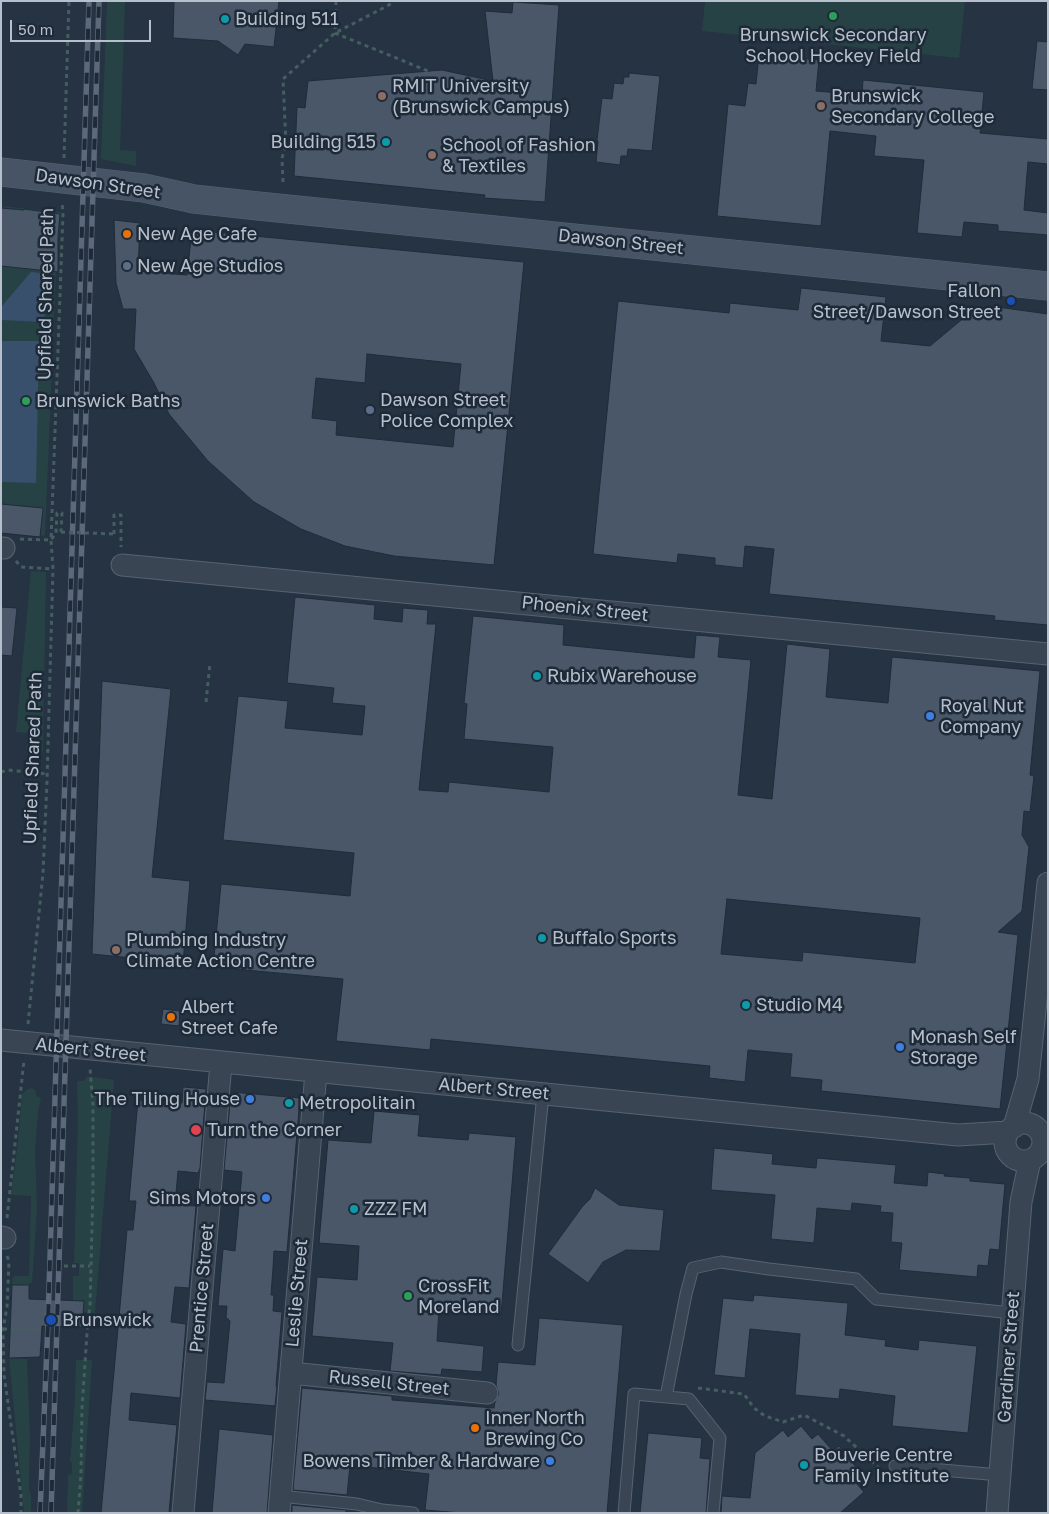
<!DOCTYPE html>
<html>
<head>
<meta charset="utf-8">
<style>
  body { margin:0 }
  #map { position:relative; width:1049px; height:1514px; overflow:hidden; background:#253343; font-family:"Golos Text",sans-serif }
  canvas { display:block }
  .frame { position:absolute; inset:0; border:2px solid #b6c0cc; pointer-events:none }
  .scale { position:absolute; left:10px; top:20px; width:141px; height:22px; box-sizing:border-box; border:2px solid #b6c0cc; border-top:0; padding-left:6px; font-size:15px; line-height:18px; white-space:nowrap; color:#b6c0cc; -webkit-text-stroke:4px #1e2a38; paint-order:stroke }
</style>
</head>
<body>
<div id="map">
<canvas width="1049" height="1514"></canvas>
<div class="frame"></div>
<div class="scale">50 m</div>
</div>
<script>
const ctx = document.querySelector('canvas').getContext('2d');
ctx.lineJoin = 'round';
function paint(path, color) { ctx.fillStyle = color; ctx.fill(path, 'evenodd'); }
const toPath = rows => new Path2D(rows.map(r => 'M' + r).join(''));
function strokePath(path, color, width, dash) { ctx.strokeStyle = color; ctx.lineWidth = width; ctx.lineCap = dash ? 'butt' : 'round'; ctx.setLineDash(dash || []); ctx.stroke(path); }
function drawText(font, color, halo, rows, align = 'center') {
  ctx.font = font + ' "Golos Text",sans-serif'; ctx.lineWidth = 5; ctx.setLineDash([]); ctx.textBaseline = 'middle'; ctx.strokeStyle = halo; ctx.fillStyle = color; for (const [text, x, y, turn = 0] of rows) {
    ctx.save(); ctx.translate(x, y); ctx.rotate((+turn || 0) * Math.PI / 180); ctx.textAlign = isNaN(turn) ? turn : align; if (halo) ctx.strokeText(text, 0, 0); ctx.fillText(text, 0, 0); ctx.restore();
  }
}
paint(toPath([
  [107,1,125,1,120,150,136,151,136,166,101,159],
  [705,1,965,1,959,58,702,31],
  [1,206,61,212,56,270,45,536,1,531],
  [31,571,46,572,43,752,26,751,28,733,16,732],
  [87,1076,114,1080,95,1313,83,1312,84,1300,73,1300,73,1276,79,1276,79,1263,74,1263,78,1121,77,1081,84,1081],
  [32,1088,36,1091,36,1096,41,1098,38,1112,35,1149,37,1209,32,1283,30,1283,29,1285,12,1285,13,1276,29,1276,31,1196,11,1195,18,1141,22,1094,28,1089],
  [9,1358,27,1359,30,1438,29,1479,29,1490,31,1495,31,1513,24,1513],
  [76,1360,92,1360,82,1513,67,1513,68,1475,72,1474,72,1463,70,1462,75,1399]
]), '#274244');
paint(toPath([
  [31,272,48,274,44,322,1,320,2,306],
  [1,341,39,341,36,483,1,482]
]), '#38506b');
const building = toPath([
  [174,1,279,1,274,47,245,44,238,55,218,41,173,38,174,1],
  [513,2,559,5,545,202,484,198,485,195,294,176,297,107,305,108,308,81,442,70,493,81,485,11,512,13,513,2],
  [1037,41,1048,42,1048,90,1032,89,1037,41],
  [759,54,819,60,816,91,862,95,863,80,984,92,980,133,1048,139,1048,164,1028,162,1024,210,1048,213,1048,235,998,231,998,225,964,222,962,237,917,233,924,160,874,156,876,136,830,131,821,226,717,216,728,104,745,106,748,83,756,84,759,54],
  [629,73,660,76,652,151,628,149,627,156,621,156,620,165,596,162,598,141,597,140,602,98,612,99,614,83,623,84,624,77,629,77,629,73],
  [1,208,24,210,24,209,60,214,58,237,58,272,1,266,1,208],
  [114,220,140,223,138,271,187,275,192,230,524,262,494,565,394,556,345,546,301,529,254,502,208,461,169,414,154,383,134,349,136,309,123,309,116,283,114,220],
  [367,354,461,364,453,447,336,435,337,421,312,418,316,378,365,383,367,354],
  [801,288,886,297,881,341,930,346,972,311,989,313,990,306,1048,314,1048,625,994,620,995,616,769,594,774,549,745,546,743,568,715,565,715,558,678,554,677,563,593,554,618,301,729,313,730,303,798,310,801,288],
  [1,504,43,508,40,537,1,533,1,504],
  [295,597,375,605,374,619,402,622,403,608,428,610,427,624,436,624,419,790,448,792,449,782,549,792,553,747,464,739,467,704,464,703,473,616,564,625,563,645,694,658,696,635,720,637,718,657,751,660,738,795,772,799,787,644,830,649,826,697,888,703,892,657,1040,671,1030,775,1034,776,1030,812,1024,811,1022,835,1029,847,1022,911,998,932,1018,935,1000,1109,821,1091,822,1080,790,1077,792,1054,748,1050,745,1082,709,1078,710,1066,431,1039,430,1050,336,1041,343,979,213,967,221,884,350,896,354,853,223,840,238,696,288,701,285,728,362,735,365,706,332,703,334,688,287,683,295,597],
  [727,899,920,918,915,963,803,952,802,961,721,954,727,899],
  [1,607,17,608,12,656,1,655,1,607],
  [102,681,171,689,152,877,190,881,183,963,92,954,102,681],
  [163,1009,180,1011,179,1026,161,1024,163,1009],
  [183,1087,206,1089,200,1168,198,1173,178,1171,175,1205,196,1206,189,1288,175,1287,171,1322,186,1324,180,1398,131,1393,129,1420,177,1425,169,1513,101,1513,127,1230,133,1230,136,1201,129,1201,138,1100,182,1103,183,1087],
  [231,1092,300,1098,287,1252,274,1251,273,1268,271,1295,274,1295,273,1311,282,1312,276,1386,277,1386,275,1406,205,1400,207,1382,224,1383,230,1321,226,1317,227,1306,218,1306,223,1249,235,1251,242,1172,224,1170,231,1092],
  [374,1111,420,1115,418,1136,468,1140,469,1133,516,1137,501,1315,439,1310,437,1341,484,1346,482,1372,442,1369,441,1375,390,1371,393,1343,312,1336,317,1277,357,1280,359,1246,319,1243,328,1140,371,1143,374,1111],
  [714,1148,773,1154,772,1164,816,1168,817,1158,896,1165,894,1183,927,1186,928,1172,945,1174,944,1176,970,1178,970,1181,1005,1184,999,1250,990,1249,988,1266,978,1265,977,1277,899,1270,902,1243,891,1242,893,1213,880,1212,881,1206,852,1203,851,1211,817,1208,814,1243,771,1239,775,1195,711,1190,714,1148],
  [595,1188,619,1205,664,1210,660,1251,626,1250,603,1262,588,1283,548,1254,582,1207,590,1199,595,1188],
  [12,1285,29,1285,29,1299,84,1301,82,1327,42,1326,40,1357,9,1358,12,1285],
  [754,1295,848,1303,845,1335,886,1340,885,1346,918,1350,919,1340,977,1346,968,1433,892,1426,895,1396,840,1389,839,1399,795,1395,800,1334,750,1329,745,1378,714,1375,723,1298,753,1301,754,1295],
  [539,1318,623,1325,607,1513,462,1513,425,1510,429,1474,350,1465,347,1495,293,1490,302,1388,392,1396,392,1400,494,1408,495,1402,499,1394,496,1385,498,1362,535,1365,539,1318],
  [801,1426,812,1439,818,1434,833,1451,839,1446,864,1477,856,1483,864,1492,840,1513,721,1513,722,1496,750,1498,755,1453,783,1430,788,1437,801,1426],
  [219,1429,273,1435,267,1513,212,1513,219,1429],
  [648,1433,702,1438,700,1458,710,1459,706,1513,640,1513,648,1433],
  [292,1505,346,1510,346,1513,292,1513,292,1505]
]);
paint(building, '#495769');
strokePath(building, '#202c3a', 1);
const lane = toPath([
  [518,1345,543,1094],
  [666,1397,686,1294,693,1268,721,1262,769,1269,856,1279,876,1299,1012,1313],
  [895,1466,1000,1475],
  [280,1496,357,1504,382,1510,413,1513],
  [624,1513,634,1394,689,1399,720,1438,713,1513]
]);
const street = toPath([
  [1,548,4,548],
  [122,565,1048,654],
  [1,1040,958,1135,1008,1132],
  '1005 1142a19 19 0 1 1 38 0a19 19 0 1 1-38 0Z',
  [1014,1127,1028,1079,1048,883],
  [1,1237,5,1238],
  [291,1373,487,1393],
  [183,1513,221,1063],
  [279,1513,316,1072],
  [997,1513,1021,1202,1030,1160]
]);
const secondary = toPath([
  [1,172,144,188,194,199,258,206,1048,286]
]);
strokePath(lane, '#576370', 13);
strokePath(street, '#576370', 23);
strokePath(secondary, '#576370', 29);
strokePath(toPath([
  [336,1,335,33,428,71],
  [64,158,69,1],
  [283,182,282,158,286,145,283,79,335,33,389,5,392,1],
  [114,534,114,515,121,515,121,547],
  [20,539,51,540,56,533,57,513,62,513,61,532],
  [16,561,21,567,53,569],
  [206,702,210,663],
  [1,772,8,770,47,774],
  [28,1024,43,873,47,781,53,569,51,540,63,214,62,202],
  [7,1218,24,1060],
  [7,1256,9,1261,7,1307,3,1329,4,1375,21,1495,21,1513],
  [64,1266,90,1266],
  [62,1318,88,1318],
  [3,1329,43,1329],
  [698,1388,744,1394,754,1408,765,1416,783,1422,804,1415,844,1436,880,1469],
  [78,1513,81,1474,82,1408,88,1318,90,1307,93,1187,93,1105,90,1068]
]), '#455f60', 3, [4, 4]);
strokePath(lane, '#394553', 11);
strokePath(street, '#394553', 21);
strokePath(secondary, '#475466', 28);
const rail = toPath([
  [40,1513,48,1322,89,1],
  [51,1513,99,1]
]);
strokePath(rail, '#5b697a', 5.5);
strokePath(rail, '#1e2a38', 4, [11]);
strokePath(toPath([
  [61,532,114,534]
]), '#455f60', 3, [4, 4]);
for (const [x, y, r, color] of [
  [833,16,5,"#2e9e5b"],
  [225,19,5,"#0f9aa8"],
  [382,96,5,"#8d6e63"],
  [821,106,5,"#8d6e63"],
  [386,142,5,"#0f9aa8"],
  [432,155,5,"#8d6e63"],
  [127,234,5,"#e8710a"],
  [127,266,5,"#5c6f8a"],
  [1011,301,5,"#1a4fb4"],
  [26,401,5,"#2e9e5b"],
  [370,410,5,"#5c6f8a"],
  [537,676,5,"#0f9aa8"],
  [930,716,5,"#3f7fe0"],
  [542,938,5,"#0f9aa8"],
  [116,950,5,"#8d6e63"],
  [746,1005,5,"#0f9aa8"],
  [171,1017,5,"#e8710a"],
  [900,1047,5,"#3f7fe0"],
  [250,1099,5,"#3f7fe0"],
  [289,1103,5,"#0f9aa8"],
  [196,1130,6,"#e0444e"],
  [266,1198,5,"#3f7fe0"],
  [354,1209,5,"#0f9aa8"],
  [408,1296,5,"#2e9e5b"],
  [51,1320,6,"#1a4fb4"],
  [475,1428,5,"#e8710a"],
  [550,1461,5,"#3f7fe0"],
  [804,1465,5,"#0f9aa8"]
]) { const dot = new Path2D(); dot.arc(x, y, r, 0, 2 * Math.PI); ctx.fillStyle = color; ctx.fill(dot); strokePath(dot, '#1e2a38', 2); }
drawText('18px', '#b6c0cc', '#1e2a38', [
  ["Building 511",235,19],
  ["Brunswick Secondary",833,35,"center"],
  ["School Hockey Field",833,56,"center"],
  ["RMIT University",392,86],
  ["(Brunswick Campus)",392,107],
  ["Brunswick",831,96],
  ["Secondary College",831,117],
  ["Building 515",376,142,"right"],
  ["School of Fashion",442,145],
  ["& Textiles",442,166],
  ["New Age Cafe",137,234],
  ["New Age Studios",137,266],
  ["Fallon",1001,291,"right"],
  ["Street/Dawson Street",1001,312,"right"],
  ["Dawson Street",380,400],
  ["Police Complex",380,421],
  ["Brunswick Baths",36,401],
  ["Rubix Warehouse",547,676],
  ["Royal Nut",940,706],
  ["Company",940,727],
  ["Buffalo Sports",552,938],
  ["Plumbing Industry",126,940],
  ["Climate Action Centre",126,961],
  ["Studio M4",756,1005],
  ["Albert",181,1007],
  ["Street Cafe",181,1028],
  ["Monash Self",910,1037],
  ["Storage",910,1058],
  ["The Tiling House",240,1099,"right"],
  ["Metropolitain",299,1103],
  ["Turn the Corner",207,1130],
  ["Sims Motors",256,1198,"right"],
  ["ZZZ FM",364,1209],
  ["CrossFit",418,1286],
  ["Moreland",418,1307],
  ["Brunswick",62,1320],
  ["Inner North",485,1418],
  ["Brewing Co",485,1439],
  ["Bouverie Centre",814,1455],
  ["Family Institute",814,1476],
  ["Bowens Timber & Hardware",540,1461,"right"]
], 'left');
drawText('18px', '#b6c0cc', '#1e2a38', [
  ["Dawson Street",98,184,8],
  ["Dawson Street",621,242,6],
  ["Upfield Shared Path",46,294,-89],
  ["Phoenix Street",585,609,6],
  ["Upfield Shared Path",33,758,-88],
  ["Albert Street",91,1050,6],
  ["Albert Street",494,1089,5],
  ["Prentice Street",202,1288,-85],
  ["Leslie Street",297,1293,-85],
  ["Gardiner Street",1009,1357,-86],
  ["Russell Street",389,1383,6]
]);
</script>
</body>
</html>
